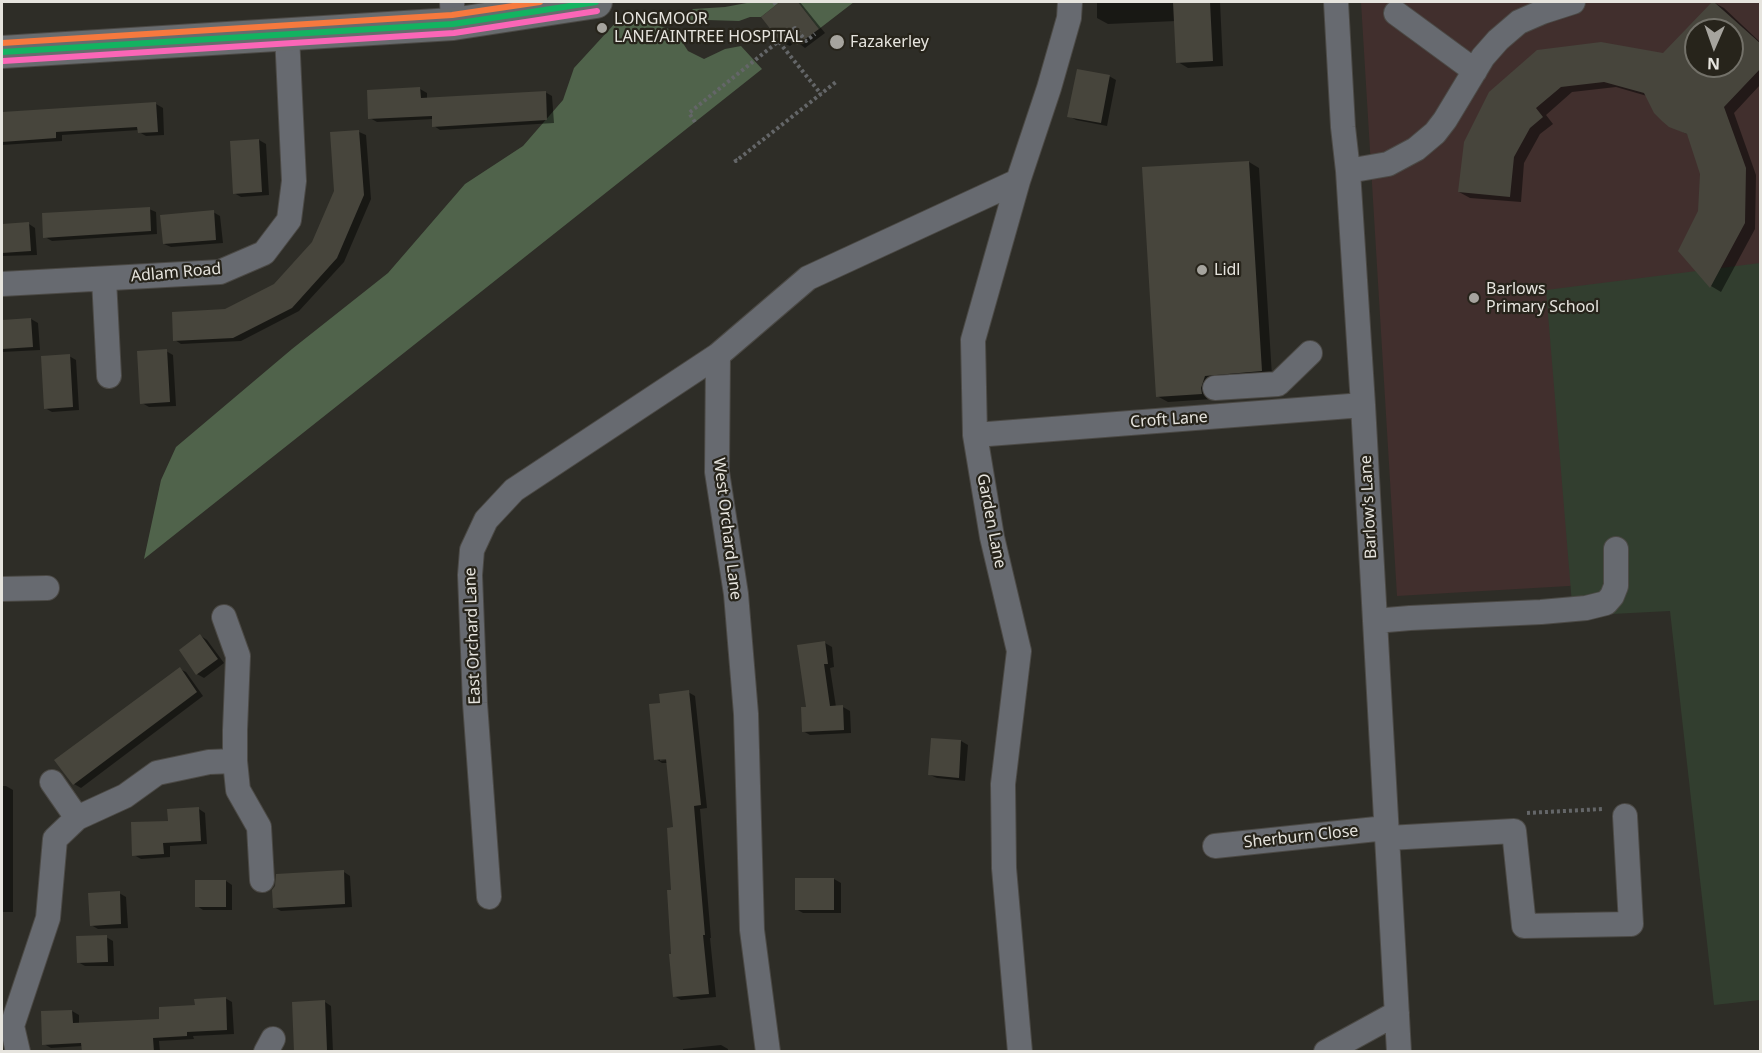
<!DOCTYPE html>
<html>
<head>
<meta charset="utf-8">
<style>
  body { margin:0 }
  #map { position:relative; width:1762px; height:1053px; overflow:hidden; background:#2e2d27; font-family:"Noto Sans",sans-serif }
  canvas { display:block }
  .frame { position:absolute; inset:0; border:3px solid #e6e4de; pointer-events:none }
  .north { position:absolute; left:1684px; top:18px; width:60px; height:60px; box-sizing:border-box; background:#27241b; border:2px solid #737169; border-radius:50%; rotate:182deg; font-size:16px; font-weight:700; line-height:24px; text-align:center; color:#e6e4de }
  .north::after { content:''; display:block; margin:auto; width:21px; height:27px; background:#a6a49e; clip-path:polygon(50% 0,100% 100%,50% 72%,0 100%) }
</style>
</head>
<body>
<div id="map">
<canvas width="1762" height="1053"></canvas>
<div class="frame"></div>
<div class="north">N</div>
</div>
<script>
const ctx = document.querySelector('canvas').getContext('2d');
ctx.lineJoin = 'round';
function paint(path, color) { ctx.fillStyle = color; ctx.fill(path, 'evenodd'); }
const toPath = rows => new Path2D(rows.map(r => 'M' + r).join(''));
function strokePath(path, color, width, dash) { ctx.strokeStyle = color; ctx.lineWidth = width; ctx.lineCap = dash ? 'butt' : 'round'; ctx.setLineDash(dash || []); ctx.stroke(path); }
function drawText(font, color, halo, rows, align = 'center') {
  ctx.font = font + ' "Noto Sans",sans-serif'; ctx.lineWidth = 4.5; ctx.setLineDash([]); ctx.textBaseline = 'middle'; ctx.strokeStyle = halo; ctx.fillStyle = color; for (const [text, x, y, turn = 0] of rows) {
    ctx.save(); ctx.translate(x, y); ctx.rotate((+turn || 0) * Math.PI / 180); ctx.textAlign = isNaN(turn) ? turn : align; if (halo) ctx.strokeText(text, 0, 0); ctx.fillText(text, 0, 0); ctx.restore();
  }
}
paint(toPath([
  [1361,2,1760,2,1760,273,1586,585,1397,596],
  [1696,30,1732,30,1732,66,1696,66]
]), '#412f2d');
paint(toPath([
  [1760,263,1760,1000,1714,1005,1670,611,1573,616,1546,290]
]), '#323e2f');
paint(toPath([
  [752,2,780,2,761,17,750,17,739,21,707,20,692,22,683,20,693,9,725,7],
  [798,2,854,2,819,29],
  [618,20,644,21,675,31,688,51,704,59,725,49,741,46,762,69,144,559,161,480,176,447,292,349,388,273,465,184,523,146,563,100,574,68]
]), '#50634b');
paint(toPath([
  [783,2,800,2,825,33,805,48,796,41,790,46,783,43,763,17],
  [1097,2,1220,2,1223,66,1188,68,1178,62,1176,21,1108,24,1097,18],
  [1713,2,1724,8,1760,42,1760,85,1734,113,1756,175,1755,229,1721,292,1711,286,1699,211,1702,174,1689,135,1670,126,1647,96,1616,87,1572,92,1546,115,1553,124,1540,134,1524,163,1521,202,1470,198,1459,192,1490,93,1664,55],
  [1696,30,1732,30,1732,66,1696,66],
  [1109,76,1116,80,1107,126,1076,120,1069,116],
  [420,89,427,93,427,99,545,92,552,96,554,123,440,130,434,126,433,119,377,122,370,118],
  [156,104,163,108,164,135,146,136,139,132,139,130,62,135,62,141,2,145,2,114],
  [359,132,366,135,371,199,344,262,299,311,241,341,181,344,175,340,225,311,275,285,314,243],
  [259,140,266,144,269,195,241,197,234,193],
  [1249,162,1259,168,1272,376,1212,399,1168,402,1157,396],
  [149,209,156,212,157,234,52,241,45,237],
  [213,212,220,216,223,243,171,247,164,244],
  [29,224,35,228,37,255,2,256,2,225],
  [31,319,38,323,40,350,2,352,2,321],
  [166,351,173,355,176,406,149,407,142,403],
  [69,356,76,360,79,410,52,412,45,408],
  [201,636,207,640,224,663,204,678,197,674],
  [825,643,832,647,834,667,830,668,836,707,843,707,850,711,851,733,810,735,803,731,807,708],
  [180,669,186,672,203,696,81,788,74,784],
  [688,692,695,696,707,808,700,809,711,938,710,938,716,997,681,1000,674,996,673,891,675,829,668,763,662,763,656,759,661,704],
  [660,758,673,759,660,761],
  [961,741,968,745,965,781,937,778,930,775],
  [2,786,6,786,13,790,13,912,2,912],
  [199,809,205,813,207,844,170,846,170,857,141,859,134,855],
  [344,872,350,876,352,907,281,911,274,907],
  [834,879,841,883,841,913,803,913,796,909,796,880],
  [226,881,232,885,232,910,203,910,197,906],
  [119,893,126,897,128,928,98,929,91,925],
  [106,937,113,941,114,966,85,966,78,962],
  [225,998,232,1002,234,1034,193,1036,194,1039,159,1041,160,1052,83,1052,83,1046,51,1048,44,1044,72,1011,79,1015,79,1024,161,1020,196,1006],
  [325,1002,331,1006,333,1052,295,1052],
  [721,1045,728,1049,728,1052,683,1052,683,1049]
]), '#0007');
paint(toPath([
  [780,2,798,2,819,29,797,45,791,37,782,44,761,17],
  [1173,2,1210,2,1213,61,1176,63],
  [1712,2,1714,2,1761,44,1761,68,1724,107,1746,168,1745,223,1710,288,1678,251,1698,211,1700,174,1687,134,1669,127,1662,121,1654,113,1644,93,1604,82,1561,87,1536,108,1543,117,1530,128,1514,157,1510,197,1458,192,1464,142,1489,92,1537,50,1601,42,1663,53],
  [1696,30,1732,30,1732,66,1696,66],
  [1077,69,1110,75,1101,123,1067,117],
  [420,87,421,98,546,91,547,120,432,127,432,116,368,119,367,90],
  [156,102,158,132,138,133,137,127,56,132,56,138,2,142,2,112],
  [359,130,364,195,337,258,292,308,233,338,173,341,172,312,225,309,274,284,312,242,334,191,330,132],
  [259,139,262,192,233,194,230,141],
  [1249,161,1262,371,1205,376,1201,388,1202,394,1156,397,1142,167],
  [150,207,151,231,43,238,42,213],
  [214,210,216,240,163,244,160,215],
  [29,222,31,251,2,253,2,224],
  [31,318,33,347,2,349,2,320],
  [167,349,170,402,140,404,137,351],
  [70,354,73,407,44,409,41,356],
  [200,634,218,659,196,675,179,650],
  [825,641,828,664,824,664,830,706,843,705,844,730,802,732,801,707,806,707,797,645],
  [180,667,197,692,73,785,54,760],
  [689,690,701,805,694,806,705,935,703,935,709,994,673,997,669,954,671,954,667,890,671,890,667,828,673,827,666,759,654,760,649,704,660,703,659,694],
  [931,738,961,740,959,778,928,775],
  [199,807,201,841,163,843,164,854,132,856,131,822,168,821,167,809],
  [344,870,345,904,273,908,272,890,275,886,276,874],
  [795,878,834,878,834,910,795,910],
  [195,880,226,880,226,907,195,907],
  [120,891,121,924,90,926,88,893],
  [107,935,108,962,77,963,76,936],
  [226,997,227,1030,187,1032,187,1036,153,1038,154,1052,82,1052,81,1043,42,1045,41,1011,72,1010,73,1023,159,1019,159,1007,195,1005,194,999],
  [325,1000,327,1050,294,1052,292,1002]
]), '#47453c');
const minor = toPath([
  [452,2,453,24],
  [1336,2,1343,127,1348,171,1363,405,1399,1052],
  [1396,13,1475,71],
  [1348,171,1388,164,1416,149,1435,133,1445,120,1483,57,1498,40,1519,22,1542,12,1573,2],
  [104,279,109,376],
  [2,284,220,272,264,253,289,220,294,181,287,35],
  [1215,388,1278,384,1310,353],
  [975,435,1363,405],
  [2,589,47,588],
  [224,617,238,656,235,730,235,761,238,790,259,827,262,880],
  [1375,621,1410,618,1541,612,1586,608,1606,603,1612,596,1616,586,1616,549],
  [52,782,77,818],
  [1388,838,1514,831,1524,926,1631,924,1625,816],
  [1215,846,1386,828],
  [489,897,475,703,470,575,472,550,486,520,514,490,718,355],
  [18,1052,12,1026,48,918,55,839,77,818,125,796,157,773,209,762,235,761],
  [266,1052,273,1039],
  [768,1052,752,930,746,714,736,594,717,472,718,355,808,278,1018,181],
  [1020,1052,1004,868,1003,784,1019,651,992,537,975,435,973,340,1018,181,1049,88,1069,18,1070,2],
  [1326,1052,1397,1013]
]);
const major = toPath([
  [2,52,453,24,596,2]
]);
strokePath(minor, '#4b4945', 26);
strokePath(major, '#4b4945', 34);
strokePath(toPath([
  [774,2,776,5],
  [779,42,821,94],
  [695,122,689,113,795,28,806,41,815,34],
  [735,159,736,161,836,82],
  [1527,813,1603,809]
]), '#646668', 4, [3, 3]);
strokePath(minor, '#676a70', 24);
strokePath(major, '#686b6e', 32);
strokePath(toPath([
  [2,52,453,24,596,2]
]), '#13b361', 6);
strokePath(toPath([
  [3,61,454,33,597,11]
]), '#fa66b7', 6);
strokePath(toPath([
  [2,43,452,15,540,2]
]), '#f6793e', 6);
for (const [x, y, r, color] of [
  [602,28,6,"#a6a49e"],
  [837,42,8,"#a6a49e"],
  [1202,270,6,"#a6a49e"],
  [1474,298,6,"#a6a49e"]
]) { const dot = new Path2D(); dot.arc(x, y, r, 0, 2 * Math.PI); ctx.fillStyle = color; ctx.fill(dot); strokePath(dot, '#27241b', 2); }
drawText('16px', '#e6e4de', '#27241b', [
  ["LONGMOOR",614,19],
  ["LANE/AINTREE HOSPITAL",614,37],
  ["Fazakerley",850,42],
  ["Lidl",1214,270],
  ["Barlows",1486,289],
  ["Primary School",1486,307]
], 'left');
drawText('16px', '#e6e4de', '#27241b', [
  ["Adlam Road",176,273,-5],
  ["Croft Lane",1169,420,-4],
  ["Barlow's Lane",1369,507,-93],
  ["Garden Lane",991,521,79],
  ["West Orchard Lane",727,529,83],
  ["East Orchard Lane",473,636,-92],
  ["Sherburn Close",1301,837,-6]
]);
</script>
</body>
</html>
